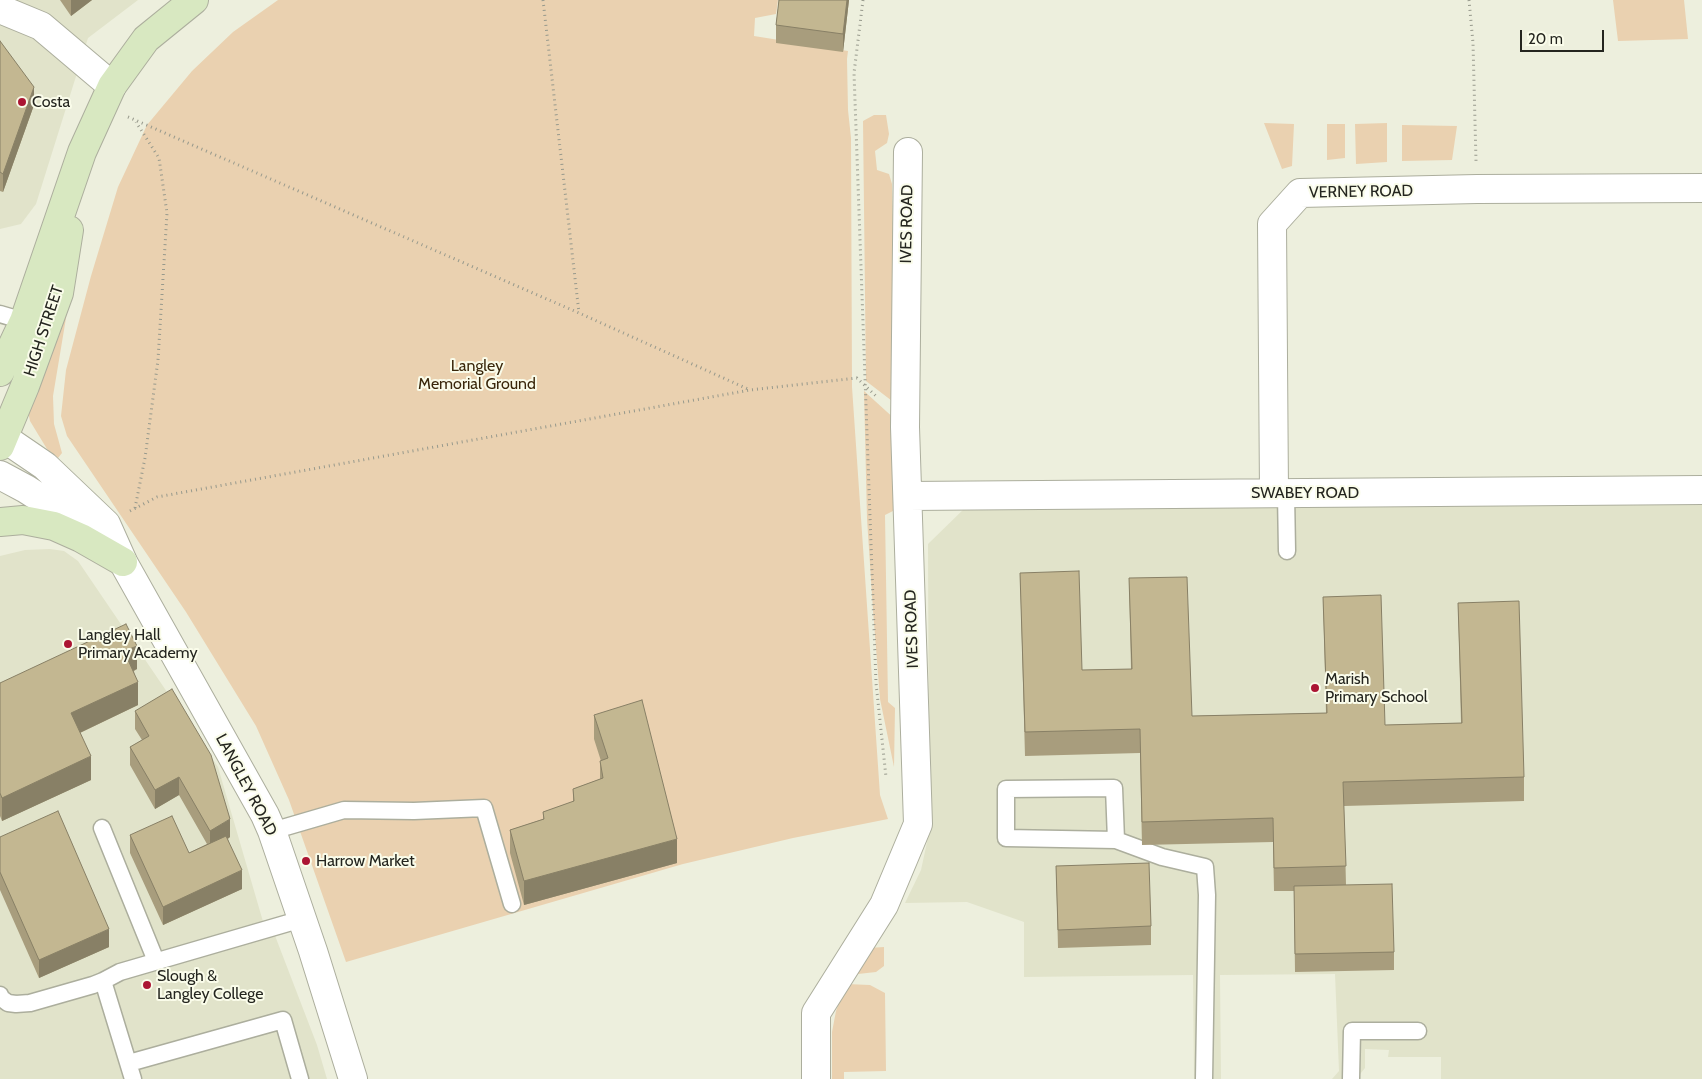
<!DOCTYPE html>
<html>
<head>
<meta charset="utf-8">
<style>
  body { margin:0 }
  #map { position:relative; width:1702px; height:1079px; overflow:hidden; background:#edefdd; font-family:Cabin,sans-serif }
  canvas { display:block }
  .scale { position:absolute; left:1520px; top:30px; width:84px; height:22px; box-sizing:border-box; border:2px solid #24251f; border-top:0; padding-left:6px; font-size:15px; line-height:18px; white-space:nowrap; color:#24251f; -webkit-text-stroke:4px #fafcea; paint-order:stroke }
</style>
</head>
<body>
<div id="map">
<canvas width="1702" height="1079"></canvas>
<div class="scale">20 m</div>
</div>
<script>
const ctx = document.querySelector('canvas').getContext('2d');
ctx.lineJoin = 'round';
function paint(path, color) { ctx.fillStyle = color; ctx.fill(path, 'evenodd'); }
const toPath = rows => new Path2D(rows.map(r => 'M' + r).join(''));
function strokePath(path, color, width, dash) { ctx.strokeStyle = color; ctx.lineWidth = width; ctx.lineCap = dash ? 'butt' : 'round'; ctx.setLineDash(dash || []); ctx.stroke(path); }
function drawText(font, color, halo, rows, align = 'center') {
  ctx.font = font + ' Cabin,sans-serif'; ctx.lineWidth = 4; ctx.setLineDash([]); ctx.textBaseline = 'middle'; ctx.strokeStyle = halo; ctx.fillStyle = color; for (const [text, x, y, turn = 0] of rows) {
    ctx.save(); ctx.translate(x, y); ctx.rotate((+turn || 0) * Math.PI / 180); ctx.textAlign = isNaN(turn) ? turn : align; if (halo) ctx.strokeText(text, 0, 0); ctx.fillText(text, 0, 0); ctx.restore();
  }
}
paint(toPath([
  [0,0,138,0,88,38,36,204,21,224,0,229],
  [1702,499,1702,1079,1441,1079,1441,1057,1388,1057,1389,1050,1365,1049,1365,1068,1356,1079,1332,1079,1339,1071,1335,974,1220,975,1221,1079,1194,1079,1193,975,1024,977,1024,922,967,902,905,903,921,870,929,833,928,544,968,505],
  [50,549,64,551,78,561,218,767,264,925,269,920,317,1045,327,1079,0,1079,0,556,25,550]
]), '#e1e3ca');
paint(toPath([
  [278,0,778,0,776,14,755,18,754,36,848,51,847,59,848,110,851,138,852,387,880,795,888,819,793,838,683,864,346,962,289,800,256,726,186,612,67,436,61,416,66,370,91,276,118,187,147,125,192,71,233,32],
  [1613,0,1684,0,1688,39,1618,41],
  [874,115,886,115,889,134,887,143,875,151,877,170,889,174,892,184,896,404,866,381,863,121],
  [1264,123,1294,124,1292,166,1282,169],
  [1387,123,1387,162,1356,164,1355,124],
  [1327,124,1345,124,1345,158,1327,160],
  [1402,125,1457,126,1452,160,1402,161],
  [68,306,53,396,54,424,62,453,58,458,47,449,30,421,27,406],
  [864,391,897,421,895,510,885,515,888,702,895,708,894,767,880,699,873,610,867,519],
  [884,947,884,966,876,972,858,974,852,971,868,948],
  [846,984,870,985,885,993,886,1071,844,1072,844,1079,832,1079,832,1032,836,1011]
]), '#ead1b0');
const service = toPath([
  [0,314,24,321],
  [1286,494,1287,551],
  [102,828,156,961],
  [272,831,344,810,414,811,484,808,512,904],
  [1116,840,1114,788,1006,789,1006,838,1116,840,1162,857,1205,867,1207,895,1204,1079],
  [0,995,1,998,8,1003,16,1004,30,1003,93,985,103,981],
  [129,1063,283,1020,300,1079],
  [133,1079,103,981,120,972,302,919],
  [1351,1079,1352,1031,1418,1031]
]);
const minor = toPath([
  [0,9,41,26,112,86],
  [1274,493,1272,224,1300,193,1477,189,1702,188],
  [908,496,1702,490],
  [816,1079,816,1013,884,905,918,824,905,427,908,152]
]);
const tertiary = toPath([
  [0,439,4,438,45,466,106,524,123,562,265,815,272,831,313,951,353,1079],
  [0,475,26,489,95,533,101,539]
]);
const secondary = toPath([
  [0,372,24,321,82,152,112,86,146,39,194,0],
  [0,446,25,386,59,293,69,230],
  [0,522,23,520,54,526,81,538,123,562]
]);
strokePath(service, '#acae9d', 19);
strokePath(minor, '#acae9d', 30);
strokePath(tertiary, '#acae9d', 30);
strokePath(secondary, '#acae9d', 30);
strokePath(toPath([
  [543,0,579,313],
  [863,0,854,73,876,683,886,777],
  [1469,0,1473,43,1476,161],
  [128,117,579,313,750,390],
  [135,508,145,458,158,360,167,213,159,158,136,122],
  [130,511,157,497,750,390,857,378,877,397]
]), '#97998c', 3, [1, 4]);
strokePath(service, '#fff', 16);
strokePath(minor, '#fff', 28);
strokePath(tertiary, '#fff', 28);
strokePath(secondary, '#d8e8c1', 28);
paint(toPath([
  [60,0,92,0,71,16],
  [779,0,849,0,843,52,776,43,776,25],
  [0,41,34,105,3,192,0,191],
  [1020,573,1082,670,1131,669,1129,578,1192,716,1326,713,1323,597,1385,725,1461,723,1458,603,1524,777,1524,801,1344,806,1346,885,1394,952,1394,970,1295,972,1294,891,1274,891,1273,842,1142,845,1140,753,1025,756],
  [137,669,134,671,138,705,80,733,91,780,2,821,0,816,0,683],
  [135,711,230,837,228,839,242,889,163,925,130,853,130,835,189,853,207,844,179,795,155,809,130,765,130,747,142,740,135,729],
  [594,715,677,863,524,905,510,853,510,830,543,819,543,812,573,802,573,789,600,779,600,761,601,761,594,739],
  [0,837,109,947,39,978,0,890],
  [1056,866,1151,926,1151,945,1058,948]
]), '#a89d7d');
paint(toPath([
  [71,0,92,0,71,16],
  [847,0,849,0,843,52,843,34],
  [34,87,34,105,3,192,3,174],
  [137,646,137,669,124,675,124,651],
  [138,682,138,705,71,737,71,713],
  [91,756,91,780,2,821,2,798],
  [179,777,179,795,155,809,155,790],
  [230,819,230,837,210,849,210,831],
  [677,839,677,863,524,905,524,881],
  [242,870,242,889,163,925,163,907],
  [109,929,109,947,39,978,39,960]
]), '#888066');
const building = toPath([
  [779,0,847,0,843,34,776,25,779,0],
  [0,41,34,87,3,174,0,172,0,41],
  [1079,571,1082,670,1132,669,1129,578,1187,577,1192,716,1327,713,1323,597,1381,595,1385,725,1462,723,1458,603,1519,601,1524,777,1343,782,1346,866,1274,868,1273,818,1142,822,1140,729,1025,732,1020,573,1079,571],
  [126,624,137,646,124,651,138,682,71,713,91,756,2,798,0,793,0,683,126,624],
  [172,689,211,755,230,819,210,831,179,777,155,790,130,747,149,736,135,711,172,689],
  [642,700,677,839,524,881,510,830,544,819,543,812,574,801,573,789,603,778,600,761,608,758,594,715,642,700],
  [58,811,109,929,39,960,0,872,0,837,58,811],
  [172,816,189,853,226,836,242,870,163,907,130,835,172,816],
  [1149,863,1151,926,1058,930,1056,866,1149,863],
  [1392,884,1394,952,1295,954,1294,886,1392,884]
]);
paint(building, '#c3b791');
strokePath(building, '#888066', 1);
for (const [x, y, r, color] of [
  [22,102,5,"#ab1533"],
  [68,644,5,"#ab1533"],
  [1315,688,5,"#ab1533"],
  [306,861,5,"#ab1533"],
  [147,985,5,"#ab1533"]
]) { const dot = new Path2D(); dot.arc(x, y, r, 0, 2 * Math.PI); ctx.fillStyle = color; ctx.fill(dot); strokePath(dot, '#fafcea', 2); }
drawText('16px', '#24251f', '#fafcea', [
  ["Costa",32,102],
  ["Langley Hall",78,635],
  ["Primary Academy",78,653],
  ["Marish",1325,679],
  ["Primary School",1325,697],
  ["Harrow Market",316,861],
  ["Slough &",157,976],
  ["Langley College",157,994]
], 'left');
drawText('16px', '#24251f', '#fafcea', [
  ["VERNEY ROAD",1361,192,-1],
  ["IVES ROAD",907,224,-89],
  ["HIGH STREET",44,331,-72],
  ["SWABEY ROAD",1305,493],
  ["IVES ROAD",912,629,-92],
  ["LANGLEY ROAD",246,785,62]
]);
drawText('16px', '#3a270b', '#fafcea', [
  ["Langley",477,366],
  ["Memorial Ground",477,384]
]);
</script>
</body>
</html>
